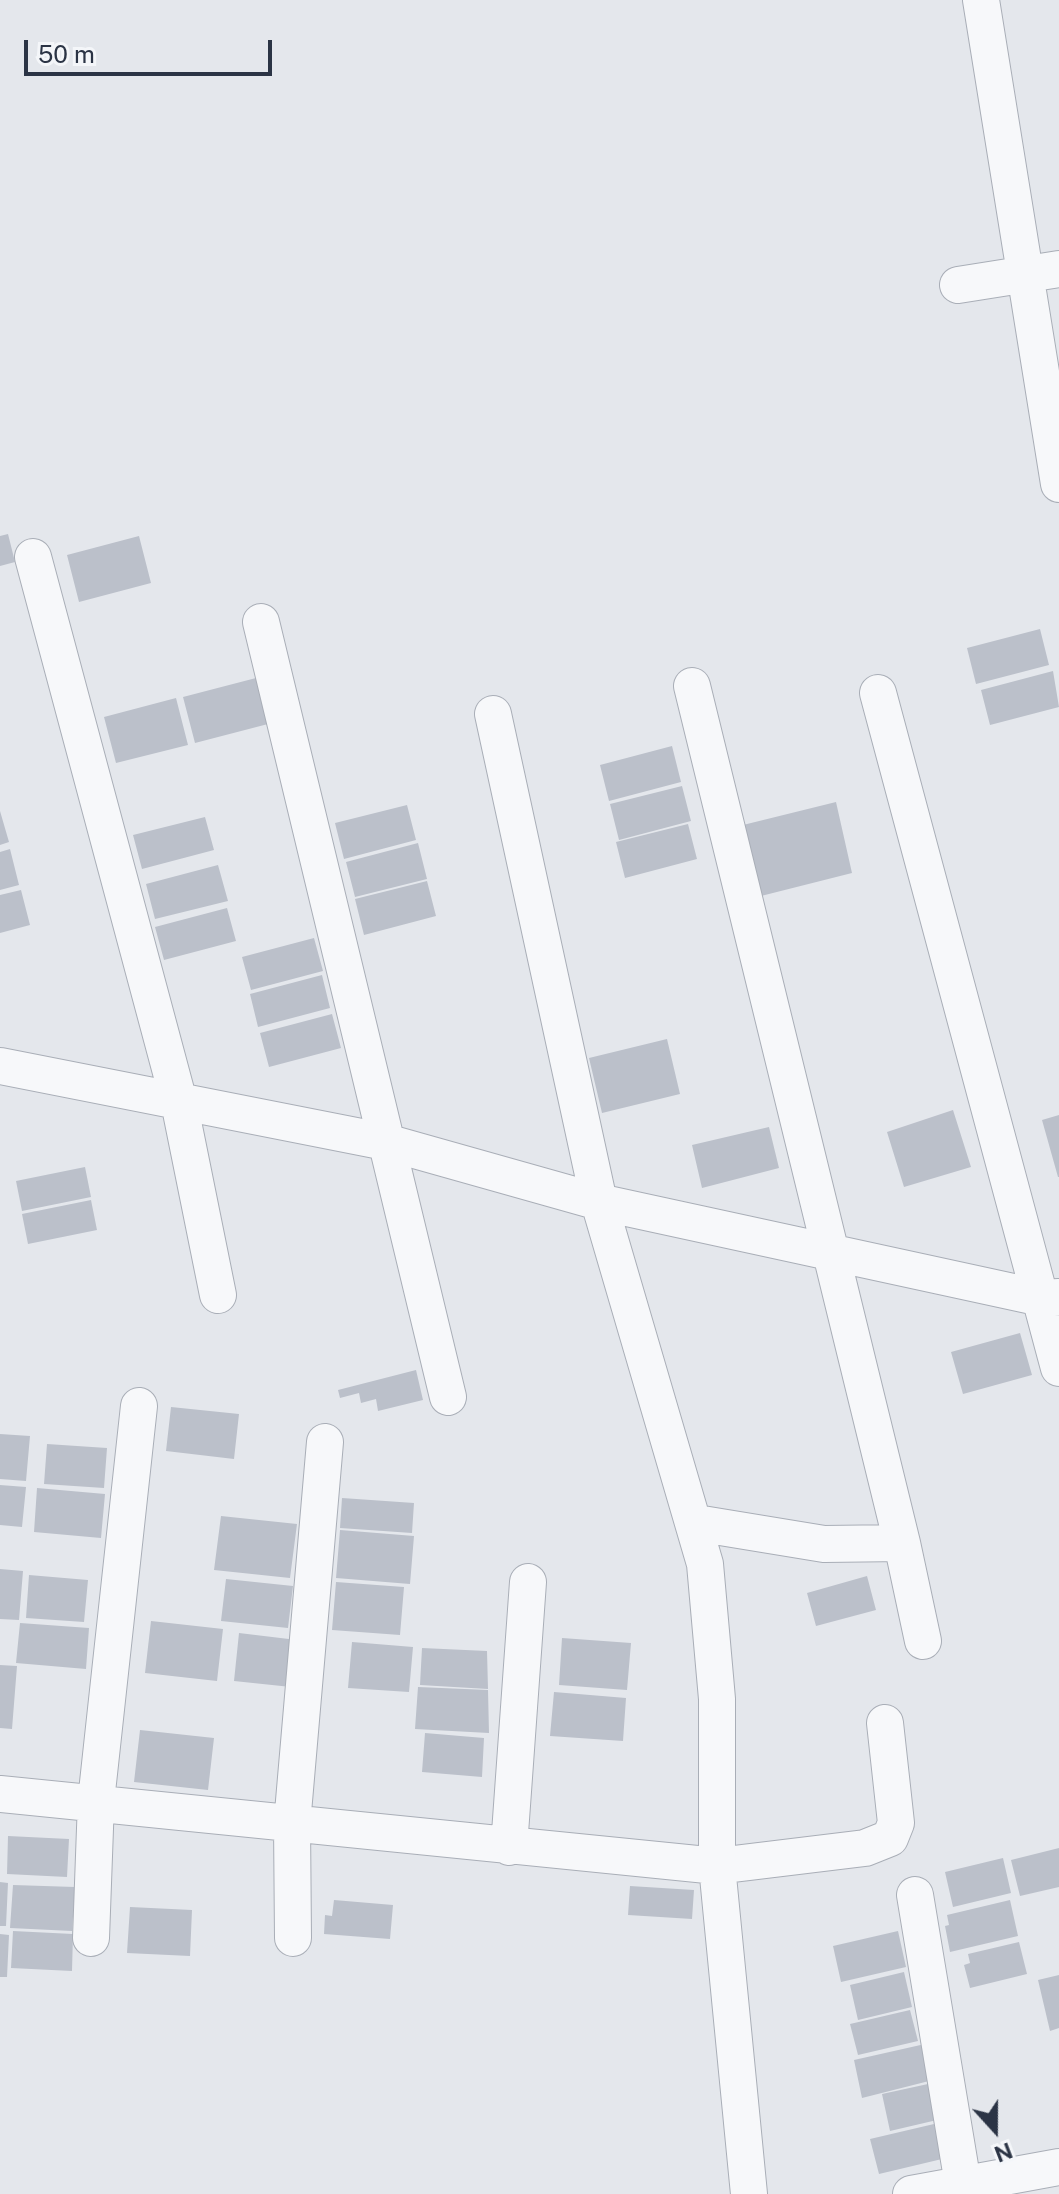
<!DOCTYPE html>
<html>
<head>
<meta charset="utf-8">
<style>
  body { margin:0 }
  #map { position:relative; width:1059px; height:2194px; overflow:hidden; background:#e4e7ec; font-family:"Public Sans",sans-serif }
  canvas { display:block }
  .north { position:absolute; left:955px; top:2090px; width:80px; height:80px; -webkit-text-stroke:6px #f4f6f9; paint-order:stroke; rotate:159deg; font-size:22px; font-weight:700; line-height:32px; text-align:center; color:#2b3445 }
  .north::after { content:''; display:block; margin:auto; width:28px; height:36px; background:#2b3445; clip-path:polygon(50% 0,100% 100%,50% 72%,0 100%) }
  .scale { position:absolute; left:24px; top:40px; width:248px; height:36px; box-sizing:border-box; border:4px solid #2b3445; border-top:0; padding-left:10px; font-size:24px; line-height:28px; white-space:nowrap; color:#2b3445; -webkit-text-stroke:6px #f4f6f9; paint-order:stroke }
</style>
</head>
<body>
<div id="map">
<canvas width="1059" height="2194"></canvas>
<div class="north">N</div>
<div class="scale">50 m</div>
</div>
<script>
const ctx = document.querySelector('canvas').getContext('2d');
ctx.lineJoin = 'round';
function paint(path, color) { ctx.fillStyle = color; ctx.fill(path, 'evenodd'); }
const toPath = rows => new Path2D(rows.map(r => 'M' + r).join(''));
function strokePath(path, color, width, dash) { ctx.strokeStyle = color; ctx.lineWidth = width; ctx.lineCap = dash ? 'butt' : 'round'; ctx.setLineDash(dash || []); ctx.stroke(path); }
paint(toPath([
  [8,534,15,562,0,566,0,536],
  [139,536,151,583,79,602,67,555],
  [1040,629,1049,665,976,684,967,648],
  [1053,671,1059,707,990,725,981,690],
  [256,678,268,724,195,743,183,697],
  [176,698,188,745,116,763,104,717],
  [672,746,681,782,609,801,600,765],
  [682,786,691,821,619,840,610,804],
  [836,802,852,873,761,896,743,825],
  [407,805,416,840,344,859,335,823],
  [0,811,9,842,0,845],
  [205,817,214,850,142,869,133,835],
  [688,824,697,859,625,878,616,842],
  [418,843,427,879,355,897,346,862],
  [10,849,19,885,0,890,0,852],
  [218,865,228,901,155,919,146,884],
  [427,881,436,916,364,935,355,899],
  [21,890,30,925,0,933,0,895],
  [227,908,236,941,164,960,155,927],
  [314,938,323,971,251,990,242,957],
  [322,975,330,1008,258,1027,250,994],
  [332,1014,341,1048,269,1067,260,1033],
  [667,1039,680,1094,602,1113,589,1058],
  [953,1110,971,1167,904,1187,887,1132],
  [1059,1115,1059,1177,1058,1177,1042,1120],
  [769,1127,779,1168,702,1188,692,1145],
  [85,1167,91,1197,22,1211,16,1181],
  [91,1200,97,1230,28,1244,22,1214],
  [1020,1333,1032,1375,963,1394,951,1352],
  [416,1370,423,1400,378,1411,376,1399,361,1403,359,1393,340,1398,338,1390],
  [171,1407,239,1414,234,1459,166,1451],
  [0,1434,30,1436,26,1481,0,1479],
  [47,1444,107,1448,104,1488,44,1484],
  [0,1485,26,1487,22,1527,0,1525],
  [37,1488,105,1494,101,1538,34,1532],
  [342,1498,414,1503,412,1533,340,1528],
  [221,1516,297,1524,290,1578,214,1570],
  [340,1530,414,1536,410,1584,336,1578],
  [0,1569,23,1571,19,1620,0,1619],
  [29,1575,88,1580,84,1622,26,1618],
  [867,1576,876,1610,816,1626,807,1593],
  [226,1579,293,1586,288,1628,221,1621],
  [336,1582,404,1587,400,1635,332,1630],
  [151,1621,223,1629,217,1681,145,1673],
  [20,1623,89,1628,86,1669,16,1663],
  [239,1633,297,1640,291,1687,234,1681],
  [562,1638,631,1643,627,1690,559,1685],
  [352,1642,413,1647,409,1692,348,1688],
  [422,1648,487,1651,488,1689,420,1685],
  [0,1665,17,1666,12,1729,0,1728],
  [418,1687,488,1690,489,1733,415,1729],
  [554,1692,626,1698,623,1741,550,1736],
  [140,1730,214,1738,208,1790,134,1782],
  [425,1733,484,1738,482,1777,422,1772],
  [8,1836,69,1839,67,1877,7,1874],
  [1059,1848,1059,1887,1020,1896,1011,1860],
  [1003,1858,1011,1893,953,1907,945,1872],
  [0,1882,8,1883,6,1926,0,1926],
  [13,1885,75,1887,72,1931,10,1928],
  [630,1886,694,1890,692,1919,628,1915],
  [334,1900,393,1905,390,1939,324,1934,325,1915,332,1916],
  [1010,1900,1018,1936,950,1952,945,1926,949,1925,947,1915],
  [130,1907,192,1910,190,1956,127,1953],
  [13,1931,73,1934,72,1971,11,1968],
  [898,1931,906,1967,841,1982,833,1946],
  [0,1934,9,1935,7,1977,0,1977],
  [1019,1942,1027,1974,970,1988,964,1965,970,1963,968,1954],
  [904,1972,912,2007,858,2020,850,1985],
  [1059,1975,1059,2028,1050,2031,1038,1980],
  [910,2010,918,2041,858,2055,850,2024],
  [925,2044,933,2080,862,2098,854,2060],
  [928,2084,937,2120,890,2131,882,2094],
  [934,2124,942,2159,879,2174,870,2139]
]), '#bbc0ca');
const minor = toPath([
  [981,0,1059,484],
  [958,285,1059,269],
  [33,557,179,1102,218,1295],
  [261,622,448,1397],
  [692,686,902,1543,824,1544,696,1523],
  [878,693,1059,1368],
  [493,714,599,1202,705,1564,717,1699,717,1866,749,2194],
  [0,1066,386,1142,599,1202,1041,1298,1059,1297],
  [902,1543,923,1641],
  [0,1794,717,1866,865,1848,890,1838,896,1823,885,1723],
  [509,1847,528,1582],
  [915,1895,963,2184],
  [91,1938,96,1801,139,1406],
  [293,1938,292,1824,325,1442],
  [911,2194,1059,2167]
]);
strokePath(minor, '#a9aeb7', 38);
strokePath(minor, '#f7f8fa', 36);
</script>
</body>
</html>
